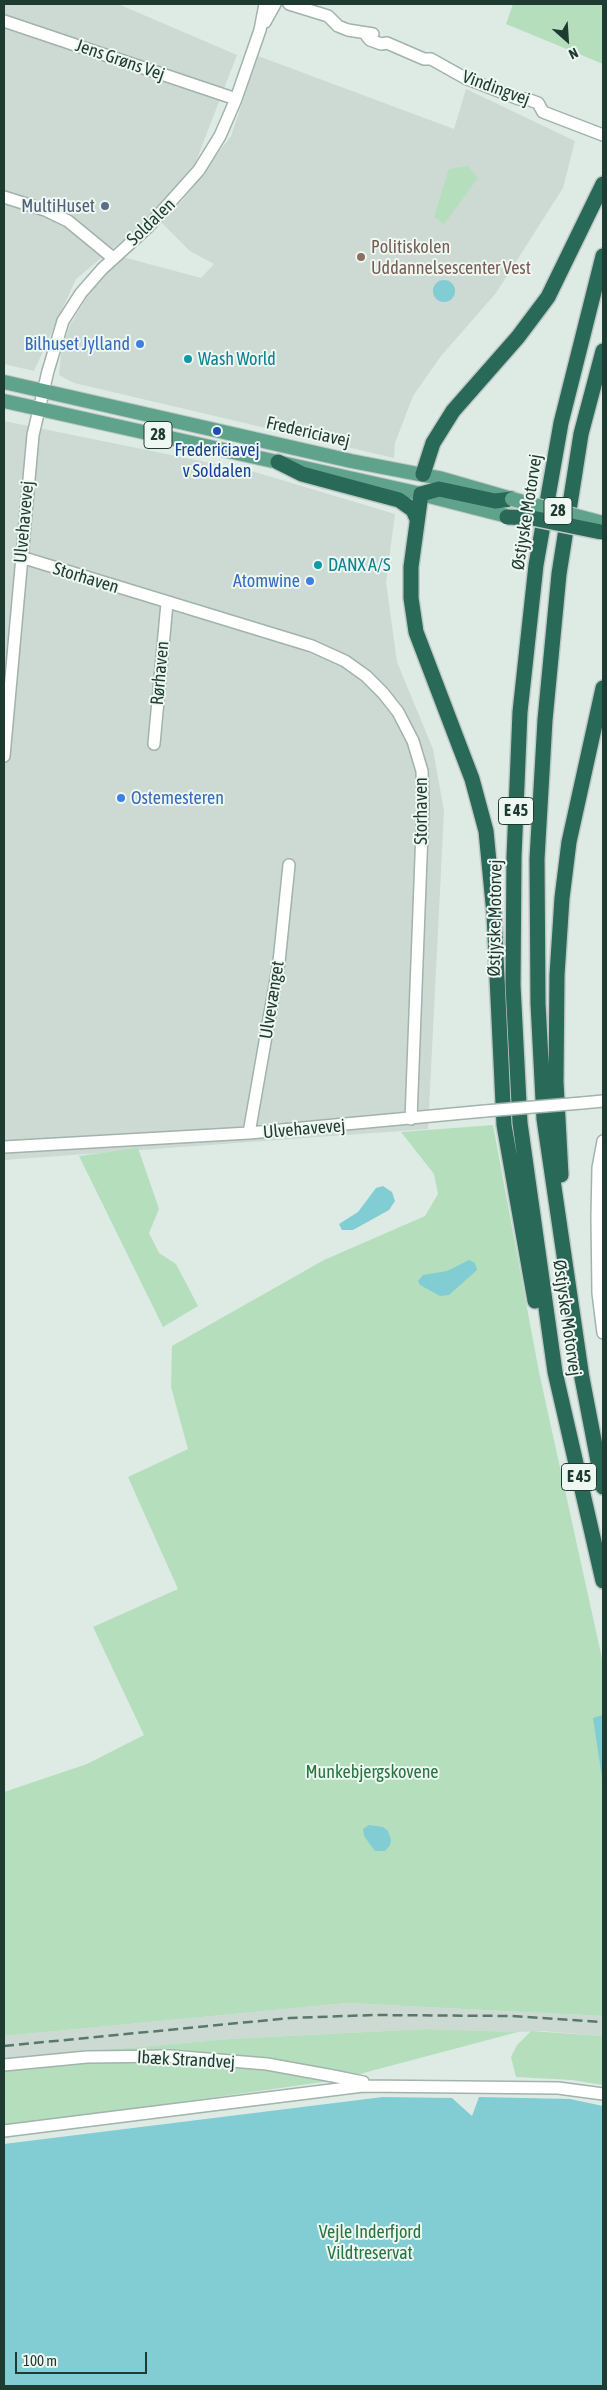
<!DOCTYPE html>
<html>
<head>
<meta charset="utf-8">
<style>
  body { margin:0 }
  #map { position:relative; width:607px; height:2390px; overflow:hidden; background:#deebe4; font-family:"Asap Condensed",sans-serif }
  canvas { display:block }
  .frame { position:absolute; inset:0; border:5px solid #1e3b32; pointer-events:none }
  .north { position:absolute; left:542px; top:15px; width:50px; height:50px; -webkit-text-stroke:4px #eef7f2; paint-order:stroke; rotate:154deg; font-size:14px; font-weight:700; line-height:20px; text-align:center; color:#1e3b32 }
  .north::after { content:''; display:block; margin:auto; width:18px; height:22px; background:#1e3b32; clip-path:polygon(50% 0,100% 100%,50% 72%,0 100%) }
  .scale { position:absolute; left:15px; top:2352px; width:132px; height:22px; box-sizing:border-box; border:2px solid #1e3b32; border-top:0; padding-left:6px; font-size:15px; line-height:18px; white-space:nowrap; color:#1e3b32; -webkit-text-stroke:4px #eef7f2; paint-order:stroke }
</style>
</head>
<body>
<div id="map">
<canvas width="607" height="2390"></canvas>
<div class="frame"></div>
<div class="north">N</div>
<div class="scale">100 m</div>
</div>
<script>
const ctx = document.querySelector('canvas').getContext('2d');
ctx.lineJoin = 'round';
function paint(path, color) { ctx.fillStyle = color; ctx.fill(path, 'evenodd'); }
const toPath = rows => new Path2D(rows.map(r => 'M' + r).join(''));
function strokePath(path, color, width, dash) { ctx.strokeStyle = color; ctx.lineWidth = width; ctx.lineCap = dash ? 'butt' : 'round'; ctx.setLineDash(dash || []); ctx.stroke(path); }
function drawText(font, color, halo, rows, align = 'center') {
  ctx.font = font + ' "Asap Condensed",sans-serif'; ctx.lineWidth = 4; ctx.setLineDash([]); ctx.textBaseline = 'middle'; ctx.strokeStyle = halo; ctx.fillStyle = color; for (const [text, x, y, turn = 0] of rows) {
    ctx.save(); ctx.translate(x, y); ctx.rotate((+turn || 0) * Math.PI / 180); ctx.textAlign = isNaN(turn) ? turn : align; if (halo) ctx.strokeText(text, 0, 0); ctx.fillText(text, 0, 0); ctx.restore();
  }
}
paint(toPath([
  [4,4,118,4,237,55,195,164,148,219,76,279,34,371,4,364],
  [258,56,454,129,466,89,575,141,563,188,496,293,441,356,413,396,395,443,394,458,74,383,59,375,61,353,70,325,93,287,123,257,201,278,214,264,190,251,161,222,182,201,231,136],
  [4,421,255,472,395,514,386,582,397,662,433,749,444,811,428,1129,4,1160],
  [347,2003,603,2016,603,2036,542,2031,518,2032,425,2029,229,2039,4,2059,4,2036]
]), '#ccdad3');
paint(toPath([
  [513,4,603,4,603,64,506,24],
  [468,166,478,178,444,224,434,217,449,169],
  [493,1125,539,1372,603,1663,603,2016,347,2003,4,2036,4,1792,87,1764,144,1735,93,1627,178,1589,128,1477,188,1449,171,1387,172,1346,324,1260,425,1216,438,1194,434,1174,401,1132],
  [138,1148,159,1209,149,1233,159,1253,176,1264,198,1306,163,1327,79,1156],
  [425,2029,518,2032,337,2080,4,2127,4,2059,229,2039],
  [531,2031,603,2036,603,2085,572,2080,516,2077,511,2057,517,2045]
]), '#b5debd');
paint(toPath([
  '433 291a11 11 0 1 1 22 0a11 11 0 1 1-22 0Z',
  [383,1186,392,1192,395,1201,389,1210,353,1230,342,1230,339,1224,358,1212,376,1188],
  [469,1260,475,1263,477,1270,449,1295,440,1296,420,1285,418,1281,423,1275,447,1271],
  [603,1715,603,1784,593,1718],
  [369,1825,383,1827,388,1831,391,1840,390,1845,385,1851,375,1851,364,1836,363,1829],
  [383,2097,452,2098,472,2116,479,2097,570,2099,603,2106,603,2386,4,2386,4,2144]
]), '#82ccd4');
const minor = toPath([
  [289,4,328,16,338,26,348,30,373,34],
  [4,21,236,99],
  [265,22,275,4],
  [366,35,370,40,381,44,387,43,424,59,431,59,465,78,519,99,527,99,538,103,543,112,603,135],
  [4,197,45,210,68,221,113,258],
  [21,557,312,646,345,661,366,676,383,693,398,712,413,741,422,771,423,805,411,1119],
  [154,744,167,603],
  [4,756,33,435,48,371,63,321,81,293,102,269,148,227,199,170,220,136,236,99,260,30,265,4],
  [582,1103,603,1101],
  [249,1133,279,962,289,865],
  [603,1141,598,1168,597,1217,598,1293,603,1333],
  [4,1147,249,1133,485,1111],
  [4,2065,87,2057,171,2056,267,2064,333,2076,363,2082,363,2084],
  [4,2131,363,2086,558,2088,603,2094]
]);
const major = toPath([
  [4,382,351,461,439,478,512,499],
  [4,401,421,494,519,519]
]);
const highway = toPath([
  [603,256,561,423,536,565,520,712,514,857,513,985,520,1123,555,1372,603,1581],
  [603,351,581,434,559,574,545,720,537,859,538,1003,544,1119,582,1378,603,1487],
  [278,462,302,474,399,500,413,510,417,519],
  [423,474,433,443,453,411,518,337,548,297,603,184],
  [512,499,495,501,439,489,421,494,411,567,411,598,416,632,472,779,486,831,494,914,504,1125,535,1301],
  [561,1175,556,1082,557,975,562,898,569,842,603,688]
]);
strokePath(minor, '#a1b3ab', 14);
strokePath(major, '#c0c8c6', 16);
strokePath(highway, '#c0c8c6', 18);
strokePath(minor, '#fff', 11);
strokePath(major, '#60a38d', 14);
strokePath(highway, '#296957', 15);
strokePath(toPath([
  [4,2046,290,2018,374,2015,511,2016,603,2022]
]), '#58776d', 2.5, [10, 5]);
const minorBridge = toPath([
  [485,1111,582,1103]
]);
const majorBridge = toPath([
  [512,499,603,523]
]);
const highwayBridge = toPath([
  [507,517,532,518,601,532]
]);
strokePath(minorBridge, '#a1b3ab', 14, []);
strokePath(majorBridge, '#c0c8c6', 16, []);
strokePath(highwayBridge, '#c0c8c6', 18, []);
strokePath(minorBridge, '#fff', 11);
strokePath(majorBridge, '#60a38d', 14);
strokePath(highwayBridge, '#296957', 15);
for (const [x, y, r, color] of [
  [105,206,5,"#5c6f8a"],
  [361,257,5,"#8d6e63"],
  [140,344,5,"#3f7fe0"],
  [188,359,5,"#0f9aa8"],
  [217,431,5,"#1a4fb4"],
  [318,565,5,"#0f9aa8"],
  [310,581,5,"#3f7fe0"],
  [121,798,5,"#3f7fe0"]
]) { const dot = new Path2D(); dot.arc(x, y, r, 0, 2 * Math.PI); ctx.fillStyle = color; ctx.fill(dot); strokePath(dot, '#eef7f2', 2); }
for (const [x, y, w] of [
  [158,435,28],
  [558,511,28],
  [516,811,35],
  [579,1477,35]
]) { const box = new Path2D(); box.roundRect(x - w / 2, y - 13.5, w, 27, 4); ctx.fillStyle = '#eef7f2'; ctx.fill(box); strokePath(box, '#1e3b32', 1); }
drawText('bold 16px', '#1e3b32', null, [
  ["28",158,435],
  ["28",558,511],
  ["E 45",516,811],
  ["E 45",579,1477]
]);
drawText('18px', '#1e3b32', '#eef7f2', [
  ["Jens Grøns Vej",120,60,19],
  ["Vindingvej",496,88,20],
  ["Soldalen",151,222,-44],
  ["Fredericiavej",308,432,13],
  ["Østjyske Motorvej",527,512,-81],
  ["Ulvehavevej",24,522,-85],
  ["Storhaven",86,578,17],
  ["Rørhaven",160,673,-85],
  ["Storhaven",421,811,-90],
  ["Østjyske Motorvej",495,918,-89],
  ["Ulvevænget",272,1000,-81],
  ["Ulvehavevej",304,1129,-5],
  ["Østjyske Motorvej",567,1318,82],
  ["Ibæk Strandvej",186,2060,3]
]);
drawText('18px', '#4e5e75', '#eef7f2', [
  ["MultiHuset",95,206]
], 'right');
drawText('18px', '#785e54', '#eef7f2', [
  ["Politiskolen",371,247],
  ["Uddannelsescenter Vest",371,268]
], 'left');
drawText('18px', '#366cbe', '#eef7f2', [
  ["Bilhuset Jylland",130,344],
  ["Atomwine",300,581],
  ["Ostemesteren",131,798,"left"]
], 'right');
drawText('18px', '#0d838f', '#eef7f2', [
  ["Wash World",198,359],
  ["DANX A/S",328,565]
], 'left');
drawText('18px', '#164399', '#eef7f2', [
  ["Fredericiavej",217,450],
  ["v Soldalen",217,471]
]);
drawText('18px', '#277440', '#eef7f2', [
  ["Munkebjergskovene",372,1772],
  ["Vejle Inderfjord",370,2232],
  ["Vildtreservat",370,2253]
]);
</script>
</body>
</html>
